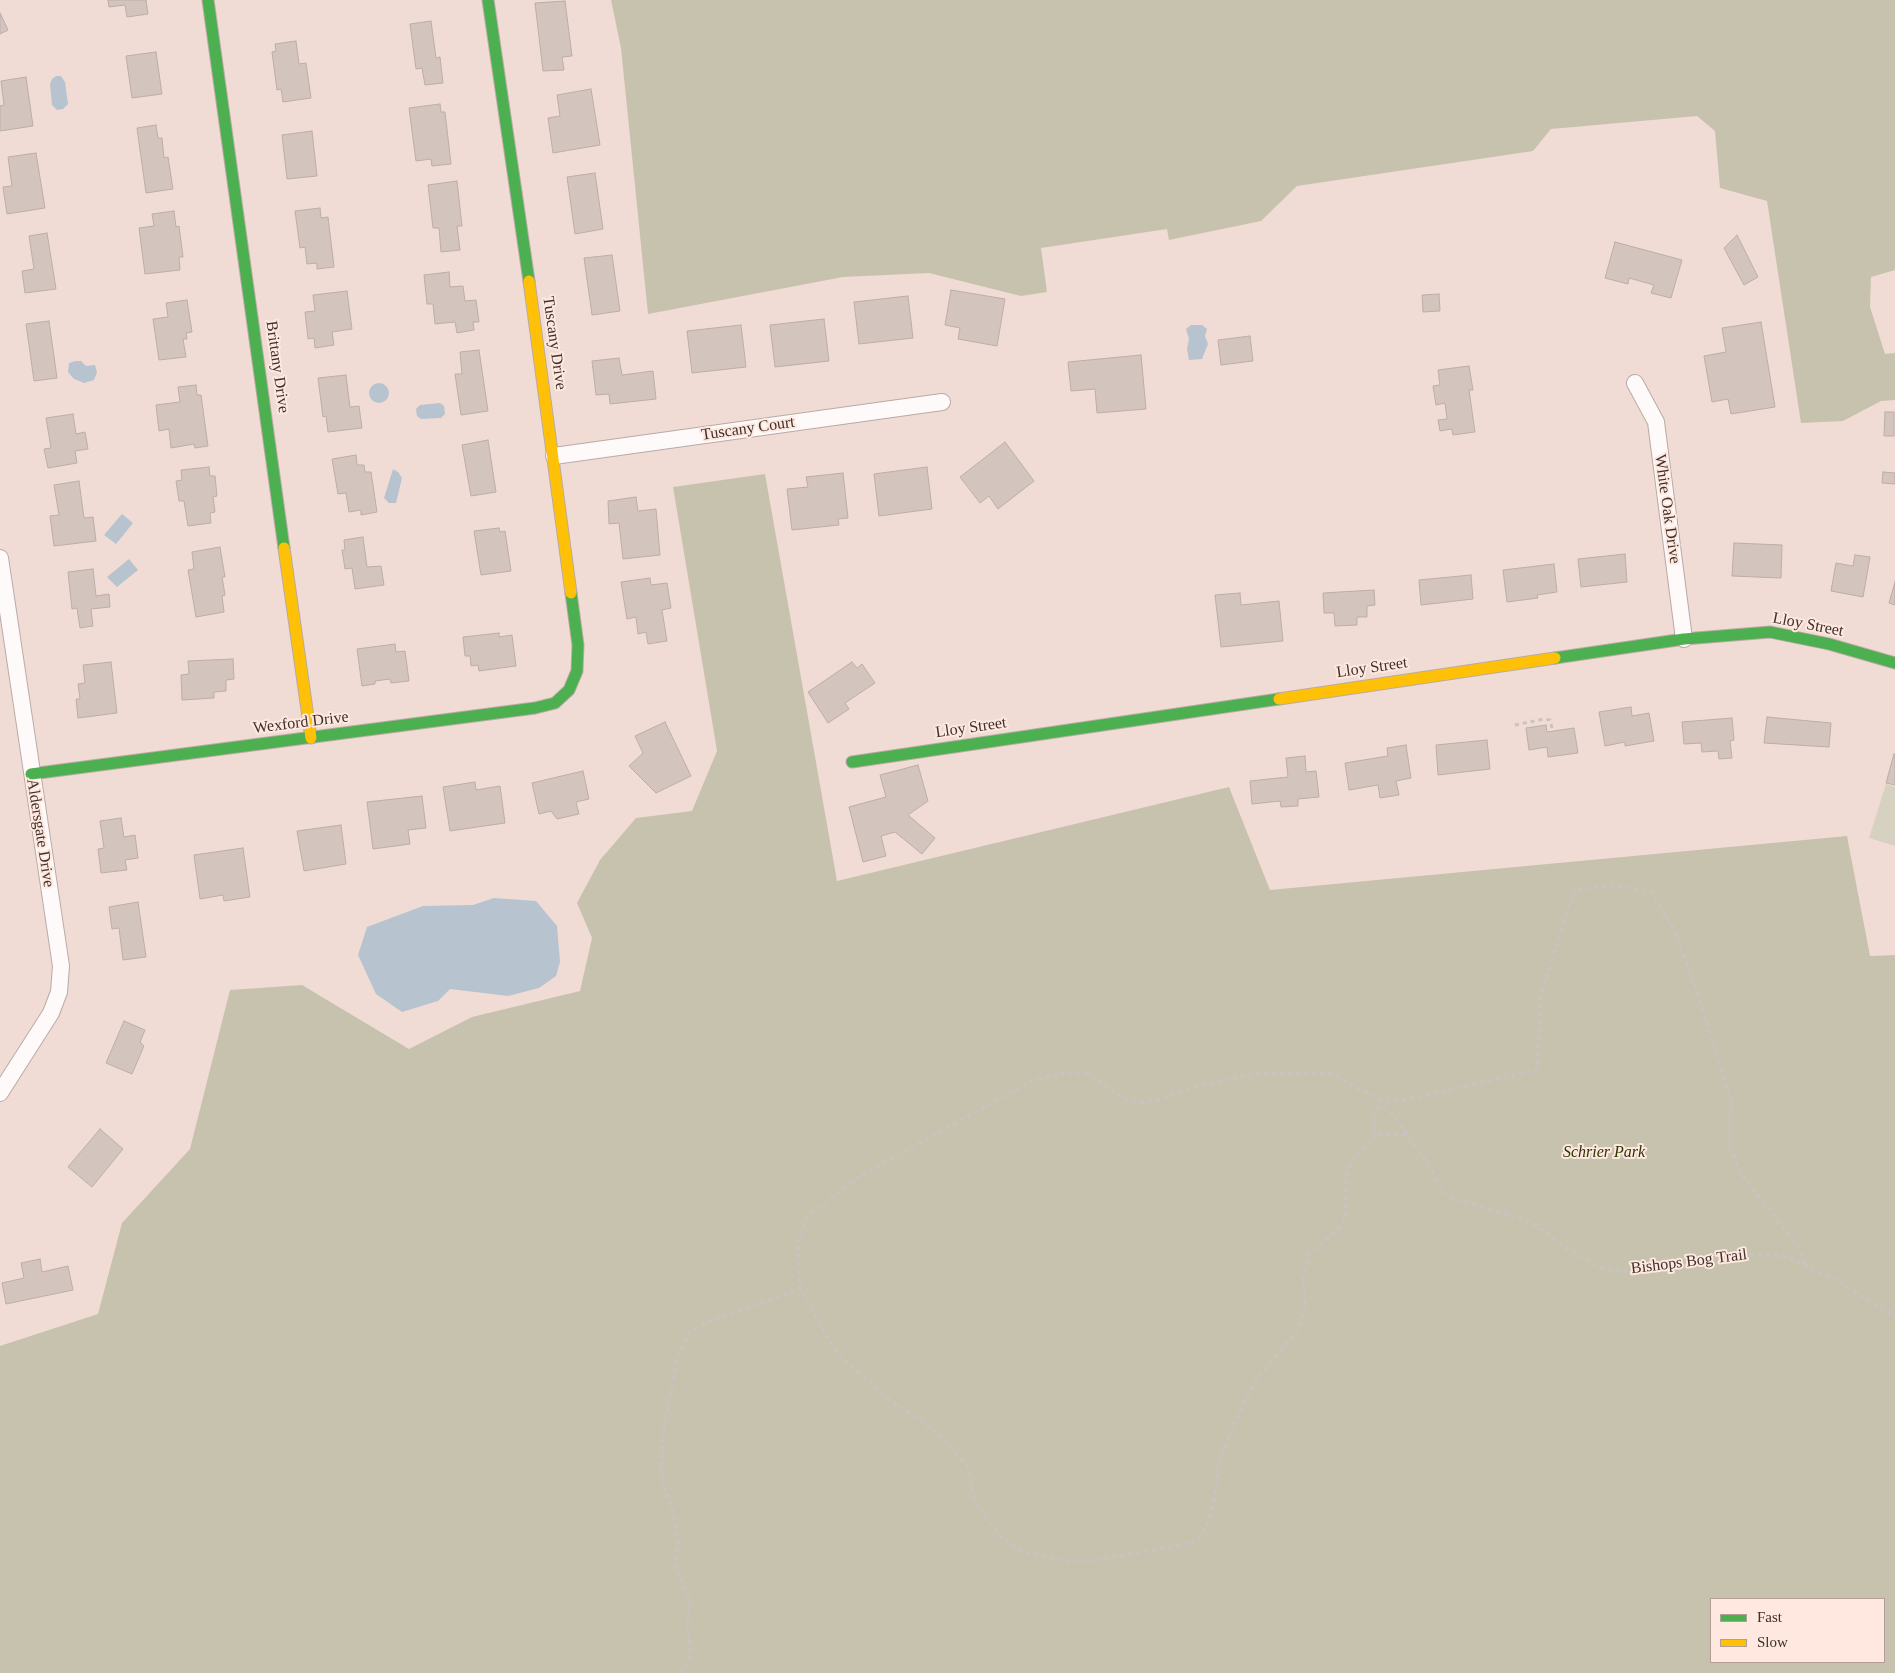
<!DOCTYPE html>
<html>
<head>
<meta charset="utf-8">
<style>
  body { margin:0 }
  #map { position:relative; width:1895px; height:1673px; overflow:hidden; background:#f0dcd4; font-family:Georgia,serif }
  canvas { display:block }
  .legend { position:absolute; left:1710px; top:1598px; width:175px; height:65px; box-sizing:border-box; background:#fee8df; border:1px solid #b19f97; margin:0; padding:6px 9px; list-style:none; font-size:15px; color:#3e312b }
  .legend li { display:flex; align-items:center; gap:10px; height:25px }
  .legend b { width:25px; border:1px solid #b19f97 }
</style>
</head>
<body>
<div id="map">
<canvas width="1895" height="1673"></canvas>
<ul class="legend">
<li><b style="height:6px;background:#4caf50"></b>Fast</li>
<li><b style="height:6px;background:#ffc107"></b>Slow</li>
</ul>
</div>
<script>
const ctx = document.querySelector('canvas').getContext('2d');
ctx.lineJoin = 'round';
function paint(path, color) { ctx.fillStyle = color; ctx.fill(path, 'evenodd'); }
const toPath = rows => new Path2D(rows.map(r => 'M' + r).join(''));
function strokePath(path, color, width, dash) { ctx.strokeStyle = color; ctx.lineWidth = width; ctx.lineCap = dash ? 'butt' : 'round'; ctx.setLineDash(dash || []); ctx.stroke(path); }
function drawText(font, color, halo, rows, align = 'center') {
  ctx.font = font + ' Georgia,serif'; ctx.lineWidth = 4; ctx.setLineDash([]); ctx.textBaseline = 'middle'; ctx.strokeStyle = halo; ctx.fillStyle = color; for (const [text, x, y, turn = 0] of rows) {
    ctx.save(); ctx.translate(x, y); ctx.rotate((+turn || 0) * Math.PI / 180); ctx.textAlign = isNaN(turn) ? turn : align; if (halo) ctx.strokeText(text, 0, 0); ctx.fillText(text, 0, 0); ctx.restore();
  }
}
paint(toPath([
  [1886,784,1895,787,1895,846,1869,838]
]), '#d7d1c1');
paint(toPath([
  [611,0,1895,0,1895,270,1871,277,1870,307,1885,354,1895,353,1895,400,1881,401,1843,421,1801,423,1767,201,1720,188,1715,131,1697,116,1551,129,1533,151,1297,186,1261,221,1169,240,1167,229,1041,248,1047,292,1021,296,929,273,843,277,648,314,621,48],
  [765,474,837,881,1229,787,1270,890,1847,836,1870,956,1895,955,1895,1673,0,1673,0,1346,98,1314,122,1223,190,1149,230,990,302,985,409,1049,472,1017,580,991,592,938,577,903,600,860,636,818,692,811,717,751,673,487],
  [1711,1599,1884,1599,1884,1662,1711,1662]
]), '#c7c2ae');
paint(toPath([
  [56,76,61,76,65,82,68,104,63,109,57,110,52,105,50,84,52,79],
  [1191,325,1202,325,1207,329,1205,336,1208,344,1202,359,1189,360,1187,349,1189,339,1186,329],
  [75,361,81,361,86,366,95,365,97,372,94,380,84,383,74,379,68,372,69,363],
  '369 393a10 10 0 1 1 20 0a10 10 0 1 1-20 0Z',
  [440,403,444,406,445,414,441,418,421,419,417,416,416,409,420,405],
  [393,469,398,472,402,478,396,503,389,503,384,498],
  [122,514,133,523,116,544,104,535],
  [129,559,138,570,117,587,107,577],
  [494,898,536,901,557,926,560,962,556,976,539,988,508,996,450,989,438,1001,402,1012,376,994,358,955,367,927,423,906,473,905]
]), '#b7c3cf');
const building = toPath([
  [108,0,146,0,148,14,127,17,125,5,109,7,108,0],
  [565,1,572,56,562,57,564,70,543,71,535,3,565,1],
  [0,13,8,30,0,34,0,13],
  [431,21,436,58,440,57,443,83,425,85,422,68,416,69,410,24,431,21],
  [296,41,299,64,306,63,311,98,283,102,281,89,277,90,272,52,276,51,275,44,296,41],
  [156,52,162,94,132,98,126,56,156,52],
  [26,77,33,126,0,131,0,106,4,105,1,81,26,77],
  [591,89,600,145,553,153,548,118,560,116,557,95,591,89],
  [440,104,441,112,445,112,451,164,432,166,431,159,416,161,409,108,440,104],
  [156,125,158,138,162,138,164,158,168,157,173,189,146,193,137,128,156,125],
  [312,131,317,176,287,179,282,135,312,131],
  [36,153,45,208,7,214,3,187,12,186,8,157,36,153],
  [595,173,603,229,575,234,567,177,595,173],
  [457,181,462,226,457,226,460,250,441,252,439,228,433,228,428,185,457,181],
  [320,208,321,218,328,217,334,267,317,269,317,263,307,264,305,247,300,248,295,211,320,208],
  [174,211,176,227,179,226,183,257,179,257,180,270,145,274,139,228,154,226,152,214,174,211],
  [47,233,56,289,25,293,22,271,34,269,29,236,47,233],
  [1737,235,1758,277,1744,285,1724,248,1737,235],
  [1615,242,1682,260,1671,298,1651,293,1654,285,1629,278,1628,284,1605,278,1615,242],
  [612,255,620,311,592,315,584,258,612,255],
  [449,272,450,287,463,286,465,301,476,300,479,322,473,322,474,330,457,333,455,322,435,324,433,304,427,304,424,275,449,272],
  [951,290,1005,299,997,346,958,339,960,328,945,325,951,290],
  [347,291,352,329,332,332,334,345,315,348,314,338,308,339,305,312,315,311,313,295,347,291],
  [1439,294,1440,311,1423,312,1422,295,1439,294],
  [908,296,913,338,859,344,854,302,908,296],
  [187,300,192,332,186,333,187,339,183,339,186,357,159,360,153,319,168,317,166,303,187,300],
  [824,319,829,361,775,367,770,325,824,319],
  [49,321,57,378,34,381,26,324,49,321],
  [1761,322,1775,407,1731,414,1728,399,1712,402,1704,356,1726,352,1722,328,1761,322],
  [741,325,746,367,692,373,687,331,741,325],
  [1250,336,1253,361,1221,365,1218,340,1250,336],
  [479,350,488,411,461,415,455,374,462,374,460,352,479,350],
  [1141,355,1146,409,1097,413,1095,389,1071,391,1068,362,1141,355],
  [619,358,622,375,653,371,656,399,610,404,609,394,596,395,592,361,619,358],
  [1469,366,1473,390,1469,390,1475,432,1453,435,1452,429,1440,431,1438,420,1447,419,1445,403,1436,405,1433,386,1440,385,1438,370,1469,366],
  [346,375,350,407,359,406,362,428,328,432,326,416,323,417,318,378,346,375],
  [196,385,197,395,201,395,208,446,195,448,194,444,171,448,169,429,159,431,156,405,180,402,178,387,196,385],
  [1885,412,1894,412,1894,436,1884,436,1885,412],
  [73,414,76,434,85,432,88,449,75,451,77,463,48,468,44,449,51,448,46,418,73,414],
  [488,440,496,492,471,496,462,445,488,440],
  [1005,442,1034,481,998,509,989,496,980,503,960,477,1005,442],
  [356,455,357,465,364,465,365,472,371,472,377,512,361,515,361,510,349,512,346,493,338,494,332,459,356,455],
  [209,467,210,476,215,476,217,496,213,497,215,512,210,513,211,523,188,526,184,501,179,501,176,481,182,480,181,470,209,467],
  [927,467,932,509,879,516,874,474,927,467],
  [1883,472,1895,473,1895,484,1882,483,1883,472],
  [843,473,848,518,838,519,839,525,792,530,787,489,808,487,806,477,843,473],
  [79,481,84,518,93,517,96,541,54,546,50,516,59,515,54,485,79,481],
  [636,497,638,511,656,509,660,555,623,559,619,523,609,524,608,501,636,497],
  [499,528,500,532,505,531,511,571,481,575,474,531,499,528],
  [363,537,367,567,381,566,384,585,355,589,352,568,345,569,342,550,345,550,344,540,363,537],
  [1734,543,1782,545,1781,578,1732,576,1734,543],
  [220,547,225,577,222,577,225,595,222,596,224,612,196,617,188,570,194,569,192,552,220,547],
  [1625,554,1627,582,1581,587,1578,559,1625,554],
  [1855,555,1870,557,1863,597,1831,591,1836,563,1853,566,1855,555],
  [1554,564,1557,592,1537,595,1538,598,1507,602,1503,570,1554,564],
  [93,569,96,596,109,594,110,607,91,609,93,626,80,628,77,608,72,609,68,572,93,569],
  [1471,575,1473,599,1421,605,1419,580,1471,575],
  [650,578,651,585,667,583,671,608,662,610,667,641,648,644,646,632,638,634,636,617,627,619,621,582,650,578],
  [1895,582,1895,605,1889,603,1895,582],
  [1374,590,1375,605,1367,606,1367,617,1357,617,1357,625,1335,626,1334,613,1324,613,1323,593,1374,590],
  [1240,593,1241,605,1279,601,1283,641,1221,647,1215,595,1240,593],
  [499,633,499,637,512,635,516,666,479,671,478,665,471,666,470,656,465,656,463,637,499,633],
  [395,644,396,652,405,651,409,681,391,683,390,679,375,681,375,684,362,686,357,649,395,644],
  [233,659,234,679,226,680,226,691,214,692,214,698,182,700,181,675,189,674,188,661,233,659],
  [111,662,117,713,78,718,76,699,80,699,78,684,85,683,83,665,111,662],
  [852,662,857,668,862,664,875,683,845,703,849,709,828,723,808,692,852,662],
  [1631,707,1632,716,1649,713,1654,741,1625,746,1625,742,1605,746,1599,712,1631,707],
  [1767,717,1831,723,1829,747,1764,743,1767,717],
  [1732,718,1734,740,1730,741,1732,758,1719,759,1718,751,1702,752,1701,743,1684,744,1682,722,1732,718],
  [665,722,691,776,656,793,629,766,643,753,635,736,665,722],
  [1546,725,1547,732,1574,728,1578,753,1548,757,1547,747,1529,750,1526,728,1546,725],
  [1487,740,1490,769,1438,775,1436,745,1487,740],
  [1406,745,1411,778,1396,781,1399,795,1380,798,1378,785,1349,790,1345,763,1388,756,1387,748,1406,745],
  [1894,754,1895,754,1895,785,1886,783,1894,754],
  [1305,756,1306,772,1316,771,1319,797,1298,799,1298,806,1281,807,1280,801,1252,804,1250,781,1288,777,1286,758,1305,756],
  [918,765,928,801,908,815,935,838,922,854,895,832,881,836,886,856,863,862,849,807,886,797,880,775,918,765],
  [583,771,589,799,576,802,579,814,557,819,551,811,539,814,532,783,583,771],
  [475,782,476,790,500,786,505,823,450,831,443,787,475,782],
  [422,796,426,828,408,830,410,844,373,849,367,802,422,796],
  [121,818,124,837,135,835,138,858,125,860,127,870,101,873,98,849,104,848,100,821,121,818],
  [341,825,346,864,304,871,297,831,341,825],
  [243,848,250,897,224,901,223,895,200,899,194,855,243,848],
  [138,902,146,957,123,960,119,928,112,929,109,907,138,902],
  [124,1021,145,1030,140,1042,144,1046,132,1074,106,1063,124,1021],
  [100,1129,123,1149,92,1187,68,1167,100,1129],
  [40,1259,42,1272,68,1266,73,1290,6,1304,2,1283,24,1278,21,1263,40,1259]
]);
paint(building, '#d3c4be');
strokePath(building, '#bcada7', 1);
const street = toPath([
  [1635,383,1656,422,1684,639],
  [554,456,942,402],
  [0,558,61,966,59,992,51,1013,0,1093]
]);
const fast = toPath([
  [208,0,284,548],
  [488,0,529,281],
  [1555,658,1684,639,1770,632,1829,644,1895,663],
  [852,762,1279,699],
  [31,774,535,708,555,703,569,690,577,671,578,645,571,593]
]);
const slow = toPath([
  [529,281,571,593],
  [284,548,311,738],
  [1279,699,1555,658]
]);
strokePath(street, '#baaaa5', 18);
strokePath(fast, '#baaaa5', 13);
strokePath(slow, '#baaaa5', 13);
strokePath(toPath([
  [1515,725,1544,719,1550,720,1552,728],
  [1380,1098,1380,1108],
  [1377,1135,1358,1154,1347,1170,1345,1219,1338,1229,1309,1254,1303,1278,1306,1307,1299,1328,1258,1378,1245,1400,1220,1459,1214,1500,1207,1526,1196,1541,1186,1544,1097,1560,1068,1561,1032,1554,1016,1548,999,1535,975,1502,967,1465,946,1442,919,1419,891,1401,838,1355,800,1289,798,1244,807,1217,860,1176,1033,1080,1064,1073,1087,1073,1127,1100,1142,1103,1160,1099,1189,1088,1254,1074,1330,1073,1377,1098,1404,1100,1537,1070,1541,995,1574,890,1612,885,1651,892,1673,928,1694,982,1731,1101,1730,1147,1741,1174,1798,1246,1805,1265],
  [1406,1135,1377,1135,1373,1129,1374,1114,1378,1108,1384,1108,1396,1118,1430,1167,1442,1190,1451,1198,1530,1221,1569,1250,1602,1269,1630,1271,1691,1264,1733,1255,1777,1255,1792,1259,1843,1284,1895,1317],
  [1888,1312,1895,1304],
  [680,1673,689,1662,691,1648,687,1628,690,1600,675,1566,678,1543,675,1519,661,1475,662,1440,677,1358,689,1333,709,1321,800,1289]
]), '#cac2c0', 3, [4, 4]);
strokePath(street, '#fdfaf9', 16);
strokePath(fast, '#4caf50', 11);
strokePath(slow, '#ffc107', 11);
drawText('16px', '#3e312b', '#fee8df', [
  ["Tuscany Drive",554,343,82],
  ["Brittany Drive",277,367,82],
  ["Tuscany Court",748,429,-8],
  ["White Oak Drive",1667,509,82],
  ["Lloy Street",1808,625,11],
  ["Lloy Street",1372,668,-8],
  ["Wexford Drive",301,723,-7],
  ["Lloy Street",971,728,-8],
  ["Aldersgate Drive",40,833,81],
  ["Bishops Bog Trail",1689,1262,-7]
]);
drawText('italic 16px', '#2d3501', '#fee8df', [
  ["Schrier Park",1604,1153]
]);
</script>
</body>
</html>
